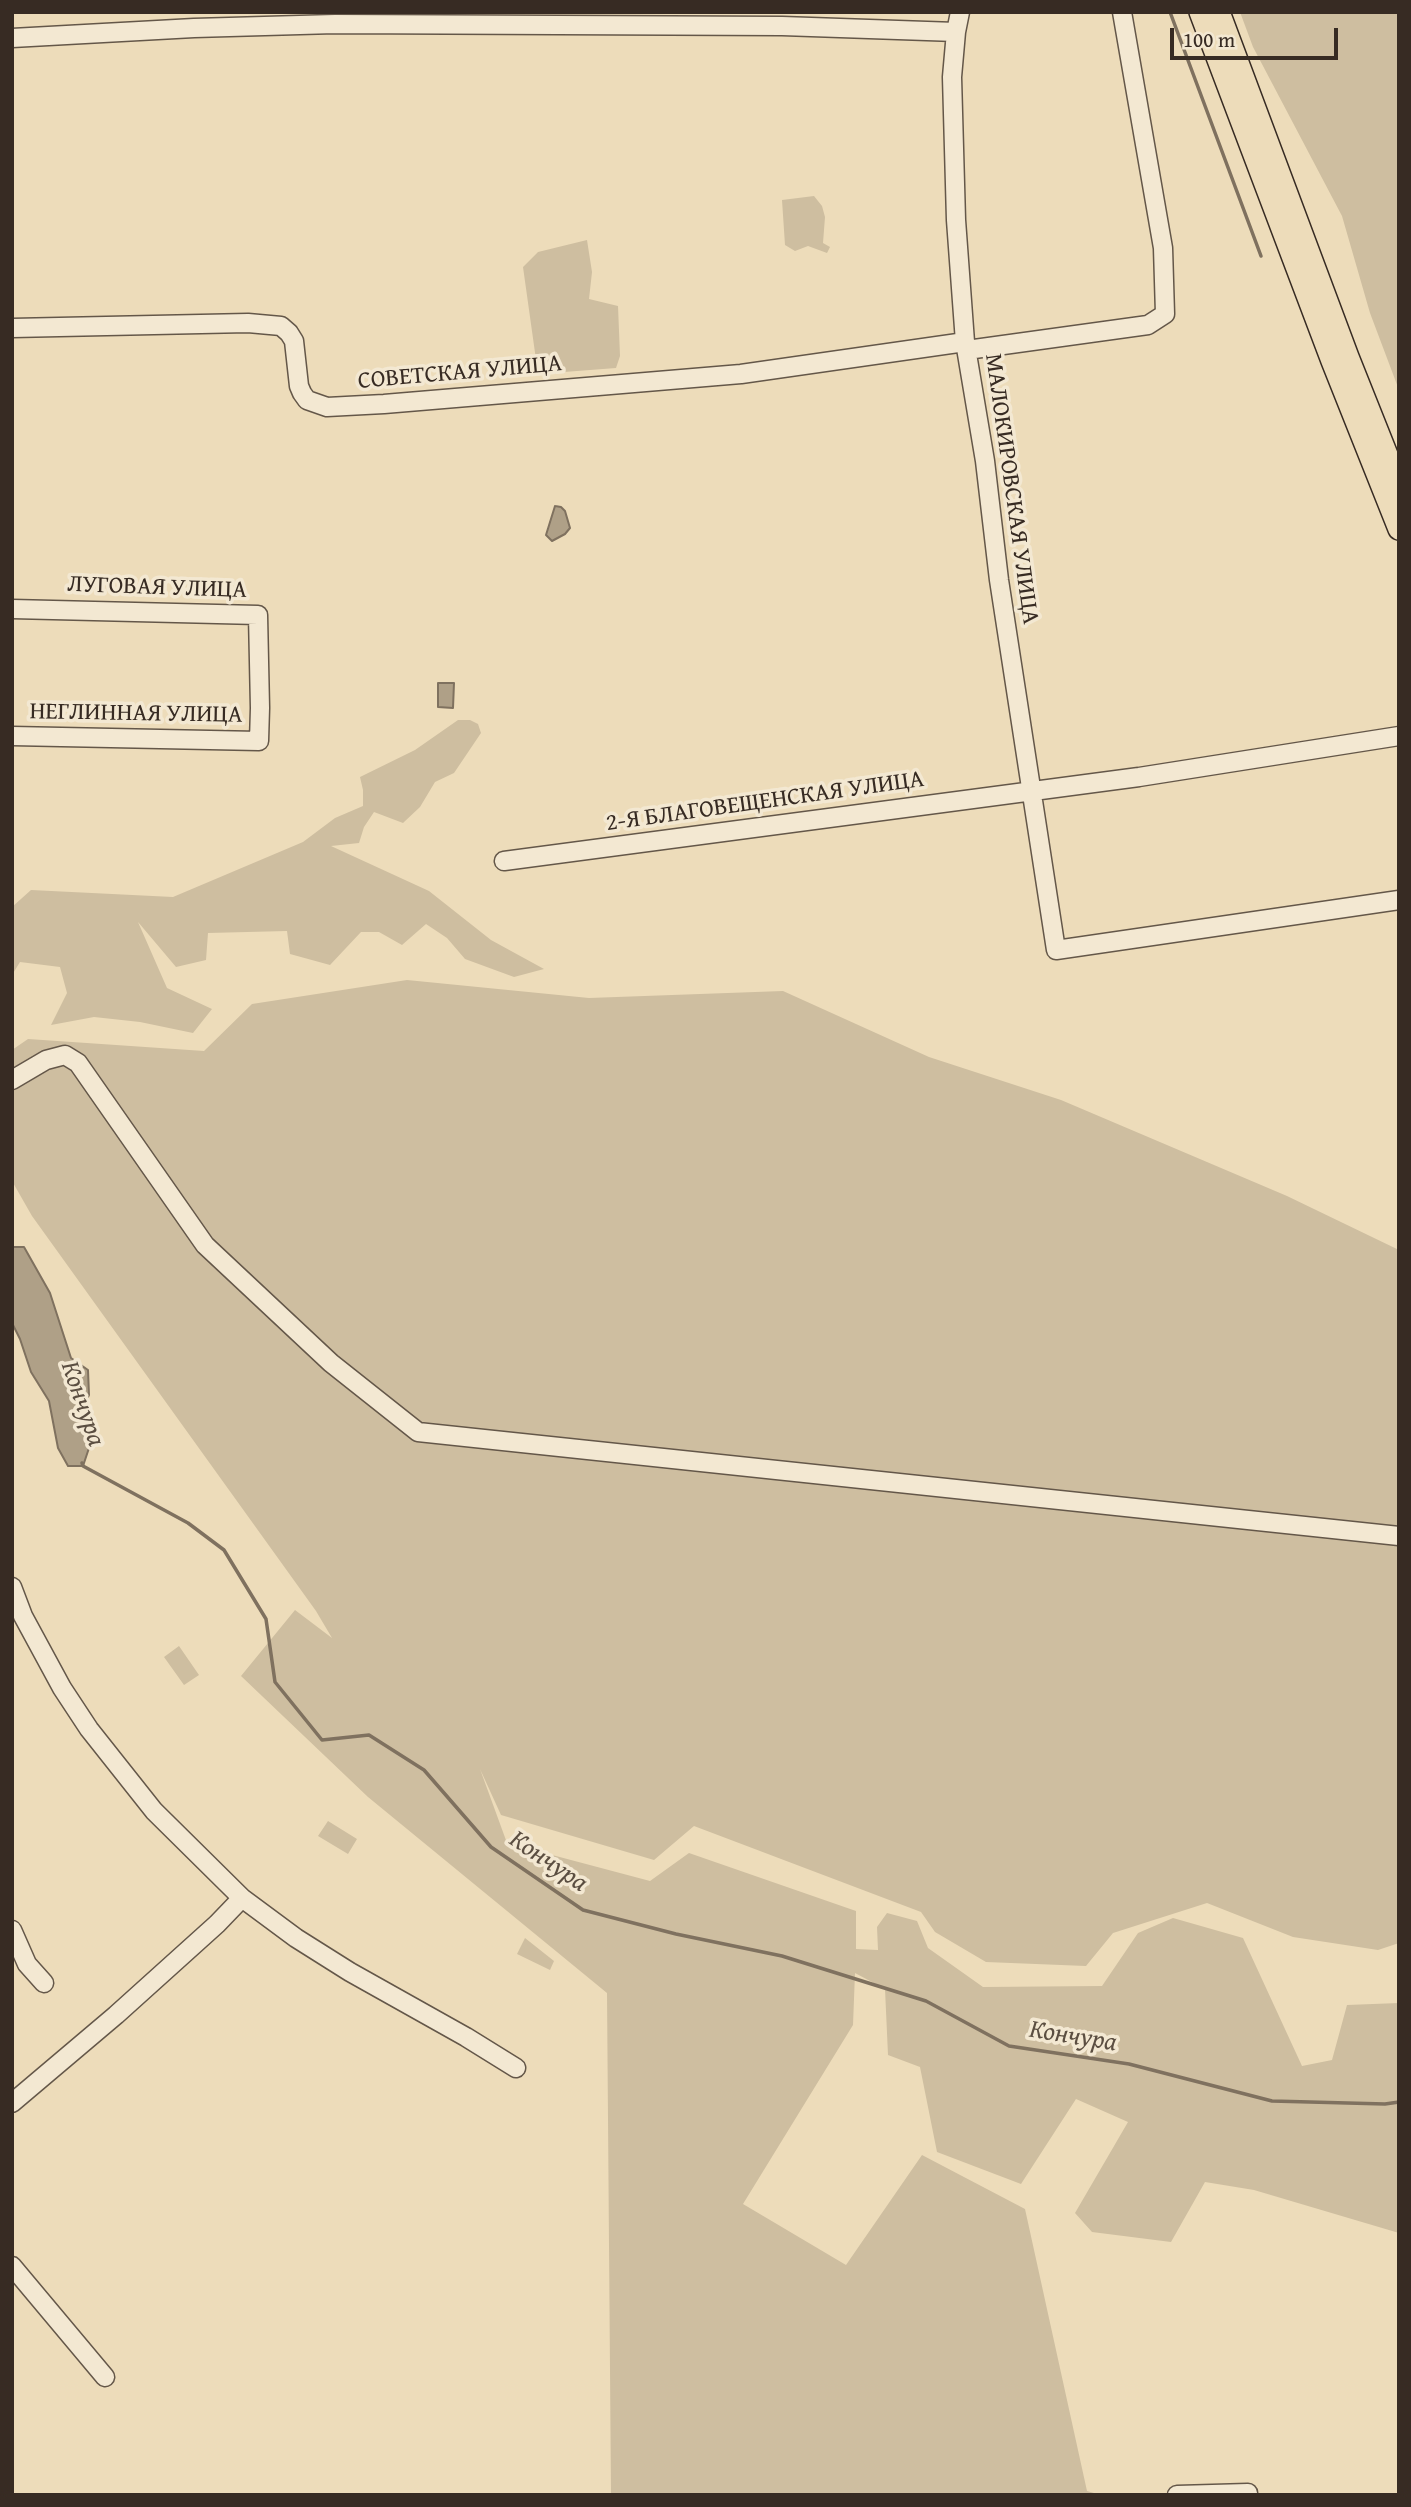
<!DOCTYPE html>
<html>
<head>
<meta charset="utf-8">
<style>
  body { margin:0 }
  #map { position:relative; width:1411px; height:2507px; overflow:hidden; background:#eddcba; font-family:"Gentium Book Plus",serif }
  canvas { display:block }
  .frame { position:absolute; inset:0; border:14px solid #372b23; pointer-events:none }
  .scale { position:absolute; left:1170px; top:28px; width:168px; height:32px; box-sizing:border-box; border:4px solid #372b23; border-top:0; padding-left:9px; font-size:21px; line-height:24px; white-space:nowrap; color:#372b23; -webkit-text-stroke:5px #f3e8d2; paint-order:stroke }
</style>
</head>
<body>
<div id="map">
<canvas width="1411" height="2507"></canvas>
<div class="frame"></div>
<div class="scale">100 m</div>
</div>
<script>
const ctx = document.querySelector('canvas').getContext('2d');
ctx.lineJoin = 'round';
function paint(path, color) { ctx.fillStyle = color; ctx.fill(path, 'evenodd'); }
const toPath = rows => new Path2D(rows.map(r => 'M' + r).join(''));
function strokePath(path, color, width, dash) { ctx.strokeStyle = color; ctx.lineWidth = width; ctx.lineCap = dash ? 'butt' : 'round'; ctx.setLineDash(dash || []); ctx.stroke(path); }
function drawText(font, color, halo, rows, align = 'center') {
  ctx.font = font + ' "Gentium Book Plus",serif'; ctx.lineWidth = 7; ctx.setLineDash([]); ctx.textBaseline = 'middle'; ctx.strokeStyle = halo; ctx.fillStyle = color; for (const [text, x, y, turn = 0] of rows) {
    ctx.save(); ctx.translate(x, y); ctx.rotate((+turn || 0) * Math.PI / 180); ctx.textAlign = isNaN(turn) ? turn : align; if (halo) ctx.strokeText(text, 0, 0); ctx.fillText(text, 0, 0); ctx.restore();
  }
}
paint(toPath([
  [1240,12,1399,12,1399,390,1370,313,1342,216,1253,47],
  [814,196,822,206,825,217,823,243,830,247,827,253,808,246,795,251,785,245,782,200],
  [587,240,592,272,589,299,618,306,620,356,616,368,538,374,523,267,538,252],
  [458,720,470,720,478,724,481,733,454,773,435,782,420,807,403,823,374,812,364,827,359,843,331,846,429,891,491,940,544,969,514,977,465,959,447,938,426,924,402,945,379,932,361,932,330,965,290,954,287,931,208,933,206,960,176,967,138,922,167,988,212,1009,193,1033,140,1022,94,1017,51,1025,67,993,60,967,20,962,12,975,12,907,31,890,173,897,303,842,335,818,363,806,363,790,360,777,415,750],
  [407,980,589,998,783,991,929,1057,1061,1100,1287,1196,1399,1250,1399,1943,1378,1950,1293,1937,1207,1903,1113,1933,1086,1966,986,1962,935,1932,921,1912,694,1826,654,1860,501,1815,480,1769,507,1843,650,1881,689,1853,856,1911,856,1949,878,1950,877,1927,887,1913,917,1921,928,1948,983,1987,1102,1986,1138,1933,1173,1918,1243,1938,1302,2066,1332,2060,1347,2005,1399,2003,1399,2233,1254,2190,1205,2182,1171,2242,1092,2232,1075,2213,1128,2122,1076,2099,1021,2184,937,2152,920,2067,888,2055,885,1989,855,1973,853,2025,743,2204,846,2265,922,2155,1025,2209,1087,2491,1101,2495,611,2495,607,1993,368,1797,241,1676,295,1610,332,1638,316,1611,32,1216,12,1181,12,1050,28,1039,204,1051,252,1004],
  [179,1646,199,1675,184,1685,164,1657],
  [328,1821,357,1839,348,1854,318,1836],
  [525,1938,554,1961,550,1970,517,1954]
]), '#cebea0');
const water = toPath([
  [555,506,561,507,565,511,570,528,565,534,552,541,546,535,555,506],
  [438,683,454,683,453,708,438,707,438,683],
  [12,1247,24,1247,50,1293,71,1358,88,1370,89,1395,81,1411,91,1442,83,1466,68,1466,58,1448,49,1401,31,1372,20,1339,12,1323,12,1247]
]);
paint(water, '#afa087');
strokePath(water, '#7f715f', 2);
strokePath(toPath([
  [1170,12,1261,256],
  [82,1463,83,1466,188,1523,224,1550,266,1619,275,1682,322,1740,369,1735,424,1770,491,1847,583,1910,676,1934,782,1956,926,2001,1009,2046,1129,2064,1272,2101,1385,2104,1399,2102]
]), '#7f715f', 3.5);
const minor = toPath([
  [960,12,956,32,952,77,956,220,965,342,985,461,999,580,1056,950,1399,900],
  [12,38,194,28,335,24,782,26,956,32],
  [12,328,248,323,281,326,289,333,294,341,299,386,302,393,307,400,327,407,384,404,741,374,965,342],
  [967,350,1148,325,1165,314,1163,248,1122,12],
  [12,609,258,615,260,708,259,741,12,736],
  [504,861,1139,777,1399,736],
  [12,1080,46,1060,65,1055,78,1063,205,1245,331,1363,418,1432,1399,1536],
  [12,1587,23,1616,62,1688,89,1729,154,1811,242,1898,296,1938,350,1972,466,2037,516,2068],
  [12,1930,27,1964,44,1983],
  [12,2103,116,2015,217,1924,242,1898],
  [12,2266,105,2377],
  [1177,2495,1248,2493]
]);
const major = toPath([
  [1200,12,1332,361,1399,529],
  [1219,12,1348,357,1399,485]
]);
strokePath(minor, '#645749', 21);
strokePath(major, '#372b23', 24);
strokePath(minor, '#f3e8d2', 18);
strokePath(major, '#eddcba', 21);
drawText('24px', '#372b23', '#f3e8d2', [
  ["СОВЕТСКАЯ УЛИЦА",460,373,-5],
  ["МАЛОКИРОВСКАЯ УЛИЦА",1011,489,82],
  ["ЛУГОВАЯ УЛИЦА",157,588,2],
  ["НЕГЛИННАЯ УЛИЦА",136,714,1],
  ["2-Я БЛАГОВЕЩЕНСКАЯ УЛИЦА",765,802,-8]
]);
drawText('italic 26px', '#5b4e41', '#f3e8d2', [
  ["Кончура",82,1404,71],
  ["Кончура",548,1862,34],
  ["Кончура",1073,2037,9]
]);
</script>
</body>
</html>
